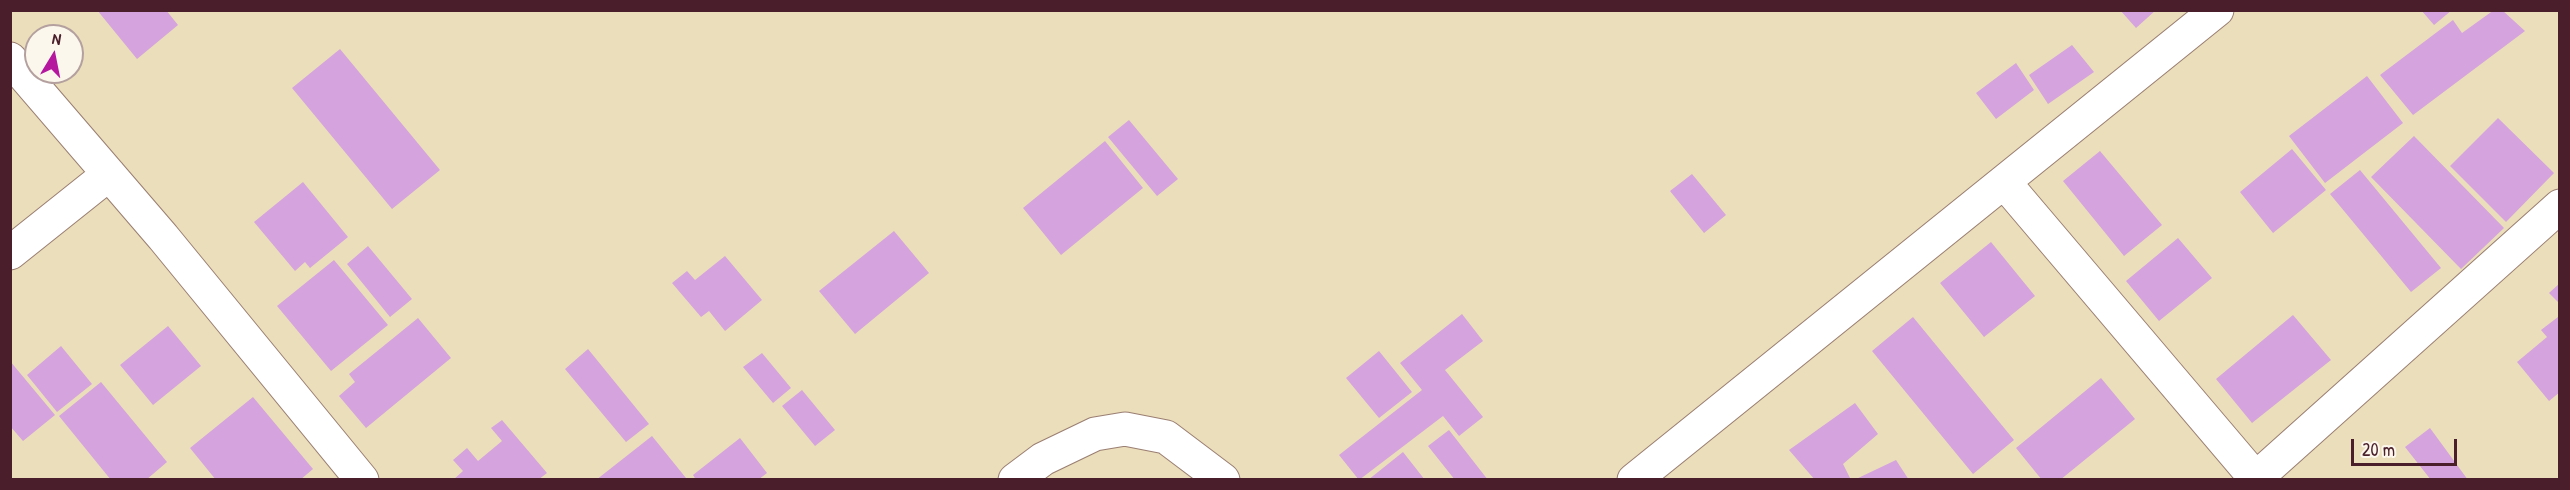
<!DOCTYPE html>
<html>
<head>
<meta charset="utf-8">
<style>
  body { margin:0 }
  #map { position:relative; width:2570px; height:490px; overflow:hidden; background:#ebdeba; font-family:"Patrick Hand",sans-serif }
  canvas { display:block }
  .frame { position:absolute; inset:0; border:12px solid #4a1f2b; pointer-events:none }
  .north { position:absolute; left:24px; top:24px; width:60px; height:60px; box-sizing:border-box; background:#fbf7ec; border:2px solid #b4a19f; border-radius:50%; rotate:10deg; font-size:16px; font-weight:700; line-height:24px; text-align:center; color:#4a1f2b }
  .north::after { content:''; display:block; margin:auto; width:21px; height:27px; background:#b5179e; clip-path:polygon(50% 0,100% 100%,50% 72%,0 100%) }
  .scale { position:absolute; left:2351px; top:439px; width:106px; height:27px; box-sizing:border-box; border:3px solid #4a1f2b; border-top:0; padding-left:8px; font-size:18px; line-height:21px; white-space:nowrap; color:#4a1f2b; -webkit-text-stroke:4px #fbf7ec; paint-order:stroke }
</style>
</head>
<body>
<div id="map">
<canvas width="2570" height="490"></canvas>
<div class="frame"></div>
<div class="north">N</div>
<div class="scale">20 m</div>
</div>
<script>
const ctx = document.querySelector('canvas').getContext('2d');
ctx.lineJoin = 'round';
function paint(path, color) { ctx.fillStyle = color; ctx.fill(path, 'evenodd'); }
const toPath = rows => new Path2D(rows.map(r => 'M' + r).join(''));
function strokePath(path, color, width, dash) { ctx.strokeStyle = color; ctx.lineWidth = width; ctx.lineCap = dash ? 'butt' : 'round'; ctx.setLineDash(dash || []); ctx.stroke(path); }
paint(toPath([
  [97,10,166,10,178,25,137,59],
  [2120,10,2156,10,2136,28],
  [2421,10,2452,10,2434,25],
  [2494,10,2502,10,2525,31,2413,115,2380,75,2453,20,2462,33],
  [2072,45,2094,72,2048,104,2029,75],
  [340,49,440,170,392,209,292,88],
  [2016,63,2034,90,1996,119,1976,93],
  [2367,76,2403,123,2325,183,2289,136],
  [2498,118,2554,173,2506,222,2450,166],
  [1129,120,1178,179,1157,196,1108,137],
  [2414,136,2504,228,2461,269,2371,177],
  [1105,141,1143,188,1061,255,1023,208],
  [2292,149,2326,190,2273,233,2240,192],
  [2100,151,2162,225,2124,256,2063,181],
  [2360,170,2441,268,2411,292,2330,194],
  [1692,174,1726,215,1704,233,1670,191],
  [303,182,348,237,310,268,305,262,295,271,254,222],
  [894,231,929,273,855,334,819,291],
  [2178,238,2212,278,2159,321,2126,281],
  [1991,242,2035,296,1984,337,1940,283],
  [368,246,412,299,390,317,347,264],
  [725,256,762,300,725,331,709,311,701,317,672,283,687,271,695,280],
  [334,260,388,325,331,371,277,306],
  [2560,283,2560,304,2549,293],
  [1462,314,1483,341,1445,370,1483,417,1459,436,1443,416,1359,480,1339,455,1422,390,1400,363],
  [2293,315,2331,360,2252,423,2216,379],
  [1913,317,2014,440,1973,474,1872,351],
  [2558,317,2560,392,2549,401,2517,362,2547,337,2541,330],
  [418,318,451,358,366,428,339,396,355,382,349,374],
  [168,326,201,366,153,405,120,365],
  [61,346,92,384,57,412,27,375],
  [588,349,649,424,626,442,565,369],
  [1379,351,1412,392,1379,418,1346,378],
  [762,353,791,388,773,403,743,367],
  [10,361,55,415,23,441,10,426],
  [2101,378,2135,419,2060,480,2042,480,2016,448],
  [101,382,167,462,146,480,111,480,59,416],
  [802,390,835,430,815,446,782,406],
  [253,397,313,469,300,480,216,480,190,448],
  [1855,403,1878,434,1843,464,1851,480,1815,480,1789,450],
  [502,420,547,473,538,480,453,480,463,471,453,460,467,448,478,461,502,441,491,428],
  [2430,428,2468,480,2431,480,2405,447],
  [1449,430,1488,480,1455,480,1428,446],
  [652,436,686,478,596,480],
  [740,438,767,473,758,480,696,480,693,475],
  [1403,452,1425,480,1368,480],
  [1896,460,1909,480,1854,480]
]), '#d5a3de');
const minor = toPath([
  [10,59,163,237,362,480],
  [2004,182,2257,480],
  [10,253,109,174],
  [1015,480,1043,459,1095,434,1125,429,1166,437,1223,480],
  [1634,480,2217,10],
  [2254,480,2560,206]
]);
strokePath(minor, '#9a7e72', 35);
strokePath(minor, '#fff', 33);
</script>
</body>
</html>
